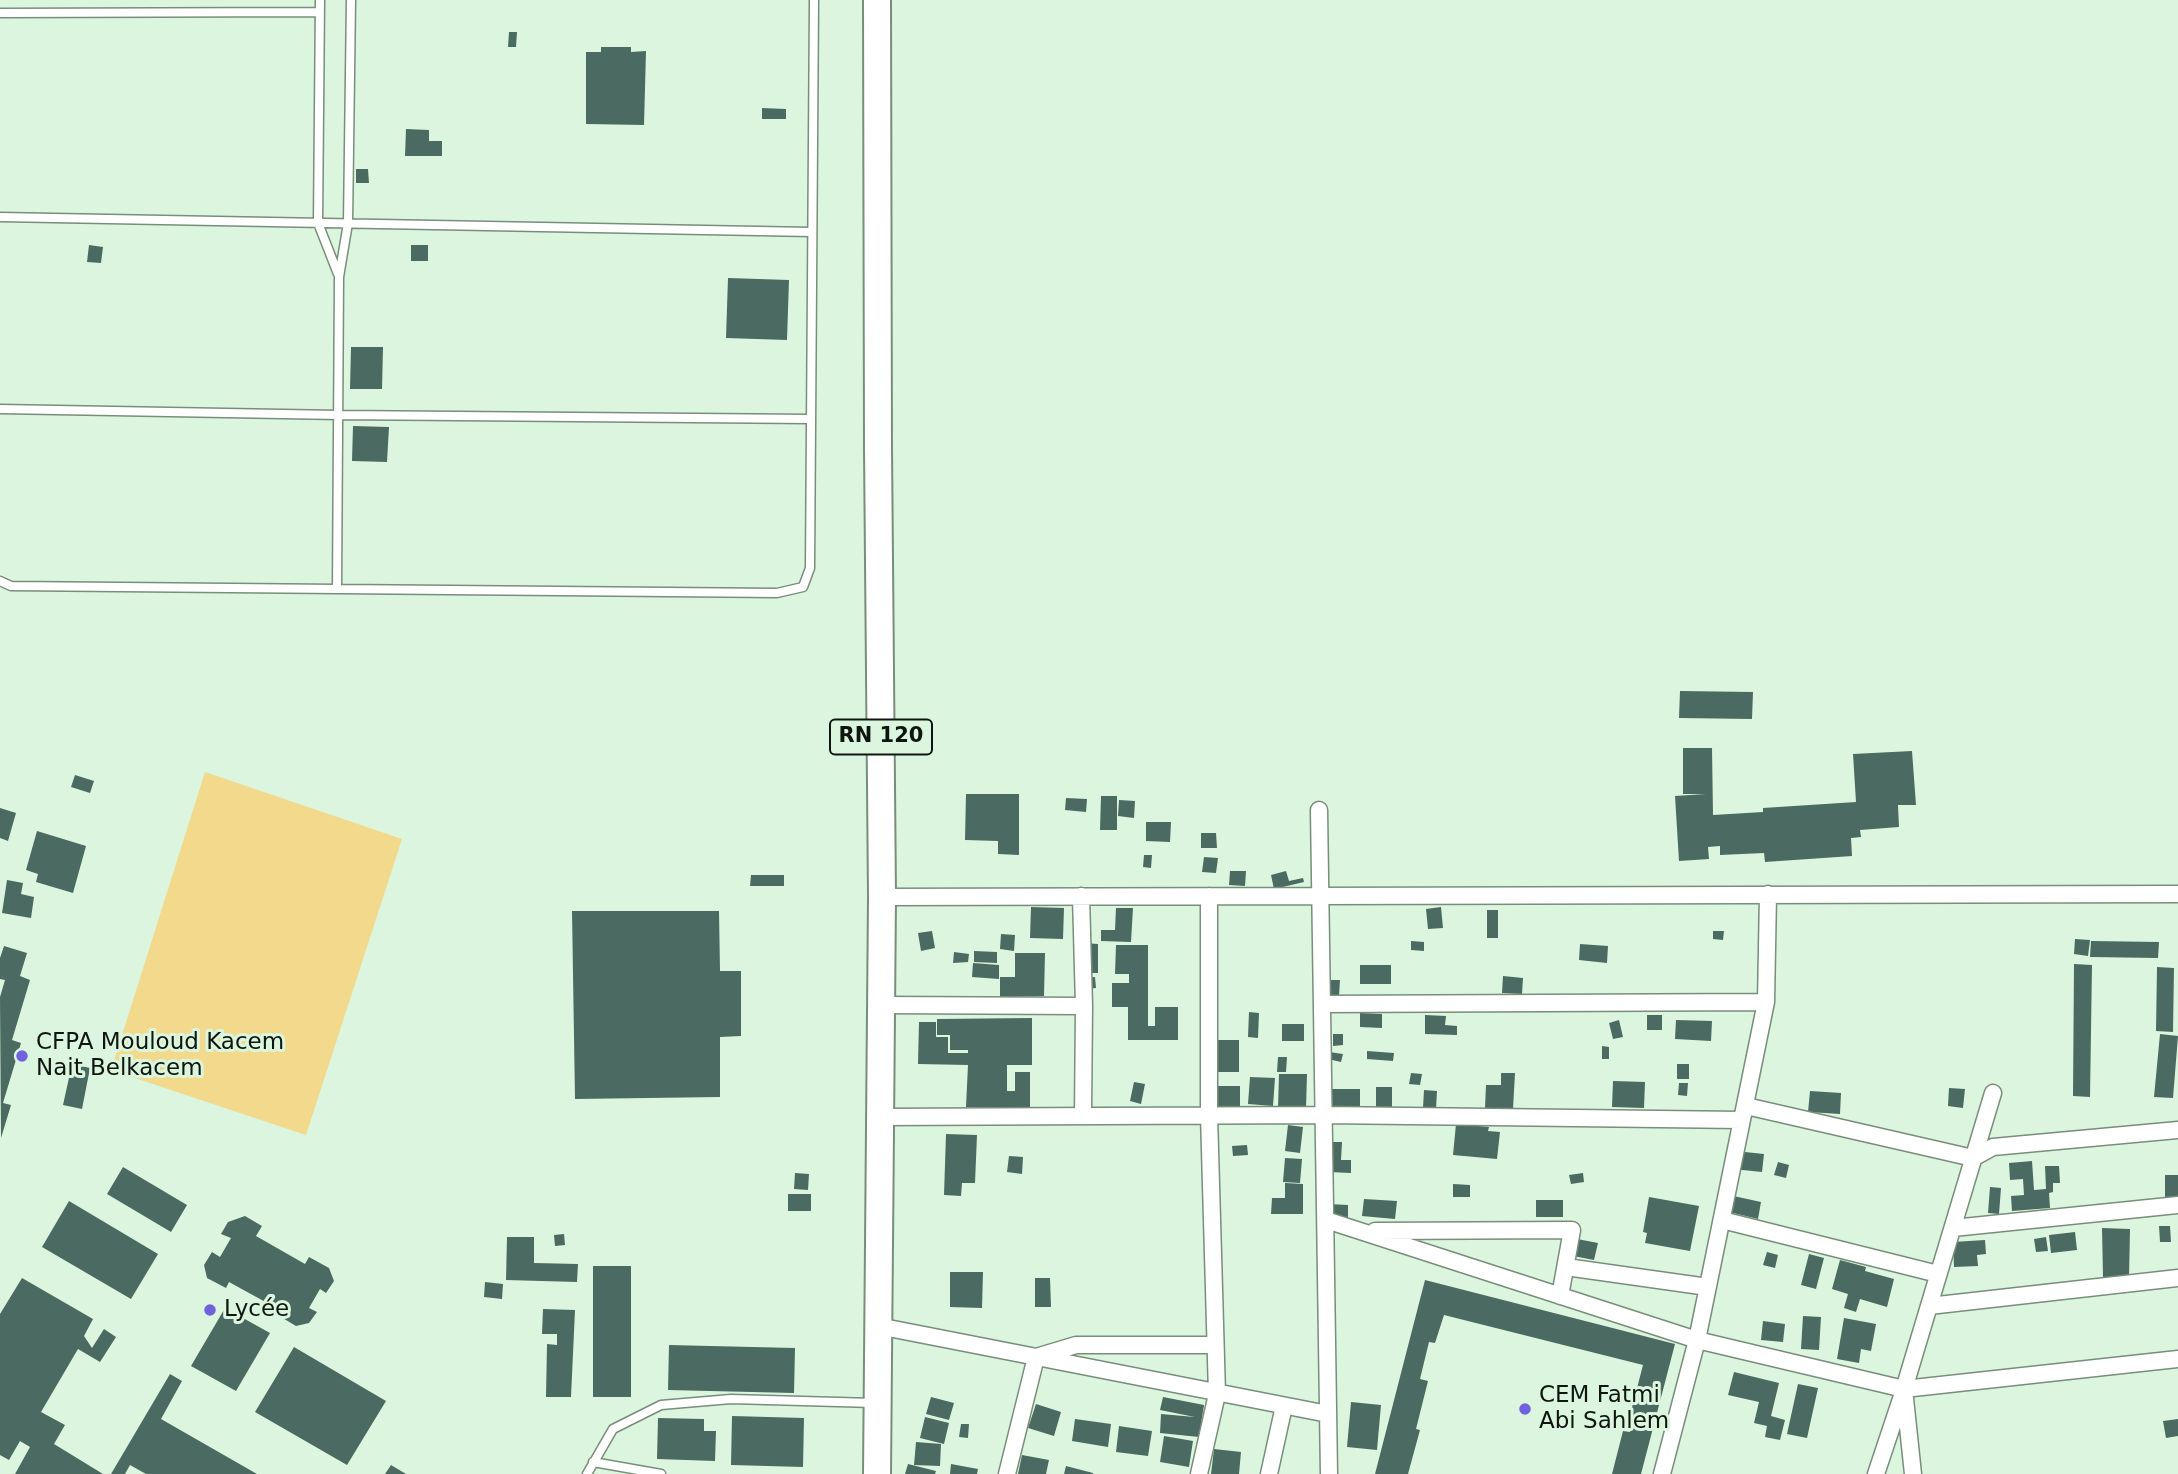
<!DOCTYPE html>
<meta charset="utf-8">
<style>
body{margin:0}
canvas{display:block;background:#dcf5de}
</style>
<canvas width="2178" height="1474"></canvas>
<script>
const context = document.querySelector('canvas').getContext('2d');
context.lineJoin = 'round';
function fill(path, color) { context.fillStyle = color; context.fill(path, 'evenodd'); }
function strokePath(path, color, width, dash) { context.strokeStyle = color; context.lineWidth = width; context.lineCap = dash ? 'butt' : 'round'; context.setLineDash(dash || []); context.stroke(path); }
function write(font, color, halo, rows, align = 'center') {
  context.font = font + ' "DejaVu Sans",sans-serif'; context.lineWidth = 6; context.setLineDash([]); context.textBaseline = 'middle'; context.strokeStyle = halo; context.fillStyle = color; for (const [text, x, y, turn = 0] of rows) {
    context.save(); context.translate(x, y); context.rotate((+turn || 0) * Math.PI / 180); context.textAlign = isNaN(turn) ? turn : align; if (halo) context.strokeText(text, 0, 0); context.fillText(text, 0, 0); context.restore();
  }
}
fill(new Path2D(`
 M 205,772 L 402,839 L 306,1135 L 111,1070 Z`), '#f2d98c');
fill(new Path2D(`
 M 509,32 L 517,32 L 516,47 L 508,47 Z
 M 601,47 L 631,47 L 631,52 L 646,51 L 644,125 L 586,124 L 586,52 L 601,52 Z
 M 762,108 L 786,109 L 786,119 L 762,119 Z
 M 406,129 L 429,130 L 429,141 L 442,141 L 442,156 L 405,156 Z
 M 356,169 L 368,169 L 369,183 L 356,183 Z
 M 89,245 L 103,247 L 101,263 L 87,262 Z
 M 411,245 L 428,245 L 428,261 L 411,261 Z
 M 728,278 L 789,280 L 787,340 L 726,338 Z
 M 351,347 L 383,347 L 382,389 L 350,389 Z
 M 353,426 L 389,427 L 387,462 L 352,461 Z
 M 1680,691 L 1753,692 L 1752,719 L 1679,718 Z
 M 1683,748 L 1712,748 L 1713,815 L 1763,812 L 1763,808 L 1856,802 L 1853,754 L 1912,751 L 1916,805 L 1898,805 L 1899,827 L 1860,830 L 1861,837 L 1851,838 L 1852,856 L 1765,862 L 1764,853 L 1720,855 L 1720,846 L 1708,847 L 1709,859 L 1679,861 L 1675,796 L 1706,794 L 1683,794 Z
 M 75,775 L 94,781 L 90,793 L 71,787 Z
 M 966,794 L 1019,794 L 1019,855 L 998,854 L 998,841 L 965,840 Z
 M 1101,796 L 1117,796 L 1117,830 L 1100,830 Z
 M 1066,798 L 1087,799 L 1086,812 L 1065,810 Z
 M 1119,800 L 1135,801 L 1134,818 L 1118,816 Z
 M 0,808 L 16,813 L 8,841 L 0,838 Z
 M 1146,822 L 1171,822 L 1170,842 L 1146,841 Z
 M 37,831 L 86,846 L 73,893 L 36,882 L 38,874 L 26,870 Z
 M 1201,833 L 1216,833 L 1217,848 L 1201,848 Z
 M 1144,855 L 1152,855 L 1151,868 L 1143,867 Z
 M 1204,857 L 1218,858 L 1216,873 L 1202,872 Z
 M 1230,871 L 1246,871 L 1245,886 L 1229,885 Z
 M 1286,871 L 1289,881 L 1303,878 L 1304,882 L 1274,889 L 1271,875 Z
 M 751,875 L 784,875 L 784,886 L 750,886 Z
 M 7,880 L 23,883 L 21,894 L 34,897 L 31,918 L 2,913 Z
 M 1031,907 L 1064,908 L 1063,939 L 1030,938 Z
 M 1441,907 L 1443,928 L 1428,929 L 1426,909 Z
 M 1116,908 L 1133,908 L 1131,942 L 1101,941 L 1101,930 L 1115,930 Z
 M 1487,910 L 1498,910 L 1498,938 L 1487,938 Z
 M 572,911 L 719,911 L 720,971 L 741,971 L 741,1036 L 720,1037 L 720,1097 L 575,1099 Z
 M 932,931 L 935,948 L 921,951 L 918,933 Z
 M 1713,931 L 1724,931 L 1723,940 L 1713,939 Z
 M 1001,934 L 1015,935 L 1014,951 L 1000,949 Z
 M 2075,939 L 2090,940 L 2088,956 L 2074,954 Z
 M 1411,941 L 1424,942 L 1424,951 L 1411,950 Z
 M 2091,941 L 2159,942 L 2158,958 L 2090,957 Z
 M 1084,943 L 1098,944 L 1098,973 L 1083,973 Z
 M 1580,944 L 1608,946 L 1607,963 L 1579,960 Z
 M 1116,945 L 1148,945 L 1148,1026 L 1155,1026 L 1155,1007 L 1178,1007 L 1178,1040 L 1128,1040 L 1128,1007 L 1112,1007 L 1112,983 L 1129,983 L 1129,974 L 1115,974 Z
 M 4,946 L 27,953 L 20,976 L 30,980 L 12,1040 L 21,1043 L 3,1103 L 11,1105 L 1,1138 L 0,997 L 5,980 L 0,979 L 0,958 Z
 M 974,951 L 997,952 L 997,963 L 974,962 Z
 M 954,952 L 969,954 L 968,962 L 953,963 Z
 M 1015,953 L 1045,953 L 1044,996 L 1000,997 L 1000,977 L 1015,977 Z
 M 973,963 L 999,965 L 999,979 L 972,977 Z
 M 2074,964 L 2092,965 L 2090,1097 L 2073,1096 Z
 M 1360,965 L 1391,965 L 1391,984 L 1360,984 Z
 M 2157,967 L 2174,968 L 2173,1032 L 2156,1031 Z
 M 1503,976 L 1523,978 L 1522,994 L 1502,993 Z
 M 1095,977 L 1096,988 L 1085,989 L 1084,978 Z
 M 1329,980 L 1340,980 L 1339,996 L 1329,996 Z
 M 1249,1012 L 1259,1013 L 1258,1038 L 1248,1037 Z
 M 1360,1013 L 1382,1014 L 1382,1028 L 1360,1027 Z
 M 1425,1015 L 1446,1016 L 1445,1025 L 1457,1026 L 1457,1035 L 1425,1034 Z
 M 1647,1015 L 1662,1015 L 1662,1030 L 1647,1030 Z
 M 1032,1018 L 1032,1065 L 1007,1065 L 1007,1091 L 1015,1091 L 1015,1072 L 1030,1072 L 1030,1107 L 966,1107 L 968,1065 L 918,1064 L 919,1022 L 936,1022 L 936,1037 L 948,1037 L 948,1053 L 968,1053 L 968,1050 L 950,1050 L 950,1035 L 937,1035 L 937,1019 Z
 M 1619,1020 L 1623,1037 L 1613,1039 L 1609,1023 Z
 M 1676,1020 L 1712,1021 L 1711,1041 L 1675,1039 Z
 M 1282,1024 L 1304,1024 L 1304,1041 L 1282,1041 Z
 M 1333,1034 L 1343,1034 L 1343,1045 L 1333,1046 Z
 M 2160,1034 L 2178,1036 L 2173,1098 L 2154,1097 Z
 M 1206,1040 L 1239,1040 L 1239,1072 L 1206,1072 Z
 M 1602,1046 L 1609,1047 L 1609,1059 L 1602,1059 Z
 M 1367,1051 L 1394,1053 L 1393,1061 L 1367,1059 Z
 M 1329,1052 L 1343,1054 L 1341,1062 L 1328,1059 Z
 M 1278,1057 L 1287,1057 L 1286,1072 L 1277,1072 Z
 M 72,1064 L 90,1068 L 82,1109 L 63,1105 Z
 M 1677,1064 L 1689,1064 L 1689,1079 L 1677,1079 Z
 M 1411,1073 L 1422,1074 L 1420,1085 L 1409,1084 Z
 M 1501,1073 L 1515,1073 L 1513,1109 L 1485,1108 L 1486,1085 L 1501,1085 Z
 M 1279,1074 L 1307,1074 L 1306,1109 L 1278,1108 Z
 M 1250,1077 L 1275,1078 L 1273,1106 L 1248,1104 Z
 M 1613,1081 L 1645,1082 L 1644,1108 L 1612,1107 Z
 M 1134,1082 L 1145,1084 L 1141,1104 L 1130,1101 Z
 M 1679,1083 L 1688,1083 L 1687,1096 L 1678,1095 Z
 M 1211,1086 L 1240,1086 L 1240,1110 L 1211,1109 Z
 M 1376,1087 L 1392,1087 L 1392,1108 L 1376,1108 Z
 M 1949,1088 L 1965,1089 L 1963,1108 L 1948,1106 Z
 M 1331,1089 L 1360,1089 L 1360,1106 L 1331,1106 Z
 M 1424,1090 L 1437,1091 L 1436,1109 L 1423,1108 Z
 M 1810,1091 L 1841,1093 L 1840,1114 L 1808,1112 Z
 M 1456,1124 L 1489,1127 L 1488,1131 L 1500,1132 L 1497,1159 L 1453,1155 Z
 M 1288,1125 L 1303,1127 L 1300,1153 L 1285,1151 Z
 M 946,1134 L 977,1135 L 975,1183 L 962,1183 L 961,1196 L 944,1195 Z
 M 1330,1142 L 1342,1142 L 1341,1160 L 1351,1160 L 1351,1173 L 1329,1172 Z
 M 1247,1145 L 1248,1155 L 1233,1156 L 1232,1146 Z
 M 1735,1151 L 1764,1154 L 1762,1172 L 1733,1169 Z
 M 1009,1156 L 1023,1157 L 1022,1174 L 1007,1172 Z
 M 1285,1158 L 1302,1159 L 1300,1183 L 1283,1182 Z
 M 2032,1161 L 2034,1190 L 2046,1189 L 2045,1166 L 2059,1166 L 2060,1183 L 2053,1183 L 2053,1192 L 2049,1193 L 2050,1208 L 2012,1211 L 2011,1196 L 2024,1195 L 2023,1179 L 2010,1180 L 2009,1163 Z
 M 1778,1162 L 1789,1165 L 1786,1178 L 1774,1175 Z
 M 123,1167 L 187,1205 L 171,1232 L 107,1194 Z
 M 795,1173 L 809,1174 L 808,1190 L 794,1189 Z
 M 1583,1173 L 1584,1182 L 1571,1184 L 1569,1175 Z
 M 2165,1175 L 2178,1175 L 2178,1198 L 2165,1198 Z
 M 1285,1183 L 1303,1184 L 1303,1214 L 1271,1214 L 1272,1198 L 1285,1198 Z
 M 1453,1184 L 1470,1185 L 1470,1197 L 1453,1197 Z
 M 1990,1187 L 2001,1188 L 1999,1214 L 1988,1213 Z
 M 788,1194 L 811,1194 L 811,1211 L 788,1211 Z
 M 1729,1195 L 1761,1202 L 1758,1219 L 1725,1211 Z
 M 1649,1197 L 1699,1206 L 1690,1251 L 1645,1243 L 1647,1233 L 1643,1232 Z
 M 1364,1199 L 1397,1201 L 1395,1219 L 1362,1216 Z
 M 1536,1200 L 1563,1200 L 1563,1217 L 1536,1217 Z
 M 69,1201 L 158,1254 L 131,1299 L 42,1247 Z
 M 1328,1204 L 1348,1205 L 1348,1219 L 1328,1218 Z
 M 245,1216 L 262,1226 L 256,1236 L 305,1264 L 309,1257 L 329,1268 L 334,1281 L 326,1293 L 320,1289 L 309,1308 L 317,1312 L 309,1323 L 296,1326 L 276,1314 L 280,1310 L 229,1282 L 226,1288 L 207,1278 L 204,1265 L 212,1252 L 220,1257 L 231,1238 L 221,1234 L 228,1222 Z
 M 2159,1226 L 2170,1226 L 2171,1242 L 2160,1242 Z
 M 2102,1228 L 2130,1229 L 2129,1278 L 2103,1277 Z
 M 2075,1232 L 2077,1250 L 2051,1253 L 2049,1235 Z
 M 564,1234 L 565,1245 L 555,1246 L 554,1235 Z
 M 507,1237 L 534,1237 L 534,1263 L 578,1264 L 577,1282 L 506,1280 Z
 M 2046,1237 L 2048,1251 L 2036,1252 L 2034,1239 Z
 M 1572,1238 L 1598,1243 L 1594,1260 L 1568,1255 Z
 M 1985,1240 L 1986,1254 L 1977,1255 L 1978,1266 L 1954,1267 L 1953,1242 Z
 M 1767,1252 L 1778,1255 L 1775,1268 L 1763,1265 Z
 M 1809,1254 L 1824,1258 L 1816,1289 L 1801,1285 Z
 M 1840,1260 L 1866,1267 L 1865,1271 L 1894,1279 L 1887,1307 L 1860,1299 L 1856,1312 L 1844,1308 L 1848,1294 L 1832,1289 Z
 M 593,1266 L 631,1266 L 631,1397 L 593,1397 Z
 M 950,1272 L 983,1272 L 982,1308 L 950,1307 Z
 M 22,1278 L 93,1319 L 84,1336 L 92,1348 L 104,1329 L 116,1337 L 100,1362 L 78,1349 L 41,1412 L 65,1425 L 54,1444 L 103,1474 L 15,1474 L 30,1447 L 20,1441 L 9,1460 L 0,1455 L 0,1314 Z
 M 1035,1278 L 1050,1278 L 1051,1307 L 1035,1307 Z
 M 1425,1280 L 1675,1344 L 1641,1474 L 1612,1474 L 1623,1431 L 1630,1432 L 1632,1421 L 1629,1419 L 1643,1365 L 1444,1315 L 1435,1343 L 1429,1342 L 1420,1379 L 1428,1381 L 1416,1429 L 1420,1430 L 1408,1474 L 1375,1474 Z
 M 485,1282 L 503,1284 L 502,1299 L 484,1297 Z
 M 225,1308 L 270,1333 L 236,1391 L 191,1366 Z
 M 543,1309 L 575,1310 L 571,1397 L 546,1397 L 547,1344 L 557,1345 L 557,1334 L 542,1334 Z
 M 1803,1316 L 1821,1317 L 1819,1350 L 1801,1349 Z
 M 1844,1318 L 1876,1324 L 1871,1351 L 1861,1349 L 1859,1363 L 1837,1359 Z
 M 1763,1321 L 1785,1324 L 1783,1342 L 1761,1340 Z
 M 669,1345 L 795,1348 L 794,1393 L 668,1390 Z
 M 294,1347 L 386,1401 L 347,1465 L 255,1412 Z
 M 1734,1372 L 1779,1383 L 1771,1416 L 1785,1420 L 1780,1440 L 1765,1437 L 1767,1426 L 1754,1423 L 1759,1402 L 1728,1395 Z
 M 170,1374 L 182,1381 L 161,1419 L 257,1474 L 146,1474 L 130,1465 L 125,1474 L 111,1474 Z
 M 1798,1384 L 1818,1388 L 1807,1438 L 1787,1434 Z
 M 931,1397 L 954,1403 L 949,1420 L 926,1414 Z
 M 1163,1397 L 1204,1405 L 1199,1437 L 1160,1433 L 1161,1414 L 1195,1417 L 1160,1410 Z
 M 1351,1402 L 1381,1405 L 1377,1450 L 1347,1447 Z
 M 1036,1404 L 1061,1412 L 1054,1436 L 1028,1428 Z
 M 732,1416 L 804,1418 L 803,1467 L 731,1465 Z
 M 925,1417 L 949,1423 L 944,1444 L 920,1438 Z
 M 658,1418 L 704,1419 L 704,1431 L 716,1431 L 715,1461 L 657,1459 Z
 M 1075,1419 L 1111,1424 L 1108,1447 L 1072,1441 Z
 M 2178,1419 L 2178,1436 L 2166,1438 L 2163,1421 Z
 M 961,1424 L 969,1424 L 968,1438 L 959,1437 Z
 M 1119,1426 L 1152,1431 L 1148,1456 L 1116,1452 Z
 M 1164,1436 L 1193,1441 L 1189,1467 L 1160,1462 Z
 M 916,1442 L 941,1444 L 940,1466 L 914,1465 Z
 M 1214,1449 L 1241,1452 L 1239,1474 L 1211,1474 Z
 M 1022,1455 L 1049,1460 L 1046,1474 L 1018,1474 Z
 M 908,1464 L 936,1471 L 935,1474 L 905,1474 Z
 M 951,1464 L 978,1469 L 977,1474 L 950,1474 Z
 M 391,1465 L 406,1474 L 385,1474 Z
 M 1066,1466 L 1093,1473 L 1093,1474 L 1064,1474 Z`), '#4b6a61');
const lane = new Path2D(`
 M 320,0 L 318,223 L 338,274
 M 0,13 L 319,12
 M 0,217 L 812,232
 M 0,409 L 339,415 L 811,419
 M 0,581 L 11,586 L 777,593 L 803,587 L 810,568 L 814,0
 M 337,589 L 339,277 L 348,223 L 351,0
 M 593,1462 L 661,1474
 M 587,1474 L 613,1429 L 661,1405 L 731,1399 L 874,1403`);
const street = new Path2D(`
 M 1319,810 L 1329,1474
 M 1081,896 L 1084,1006 L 1083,1116
 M 882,897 L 2178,894
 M 1322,1004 L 1766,1002
 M 881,1005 L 1084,1006
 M 1746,1106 L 1973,1158 L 1993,1147 L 2178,1130
 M 880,1117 L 1324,1115 L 1742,1120
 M 1326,1220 L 1697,1340 L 1904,1389 L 2178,1359
 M 1722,1220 L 1938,1274
 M 1953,1228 L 2178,1205
 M 1375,1231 L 1572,1230 L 1560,1296
 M 1566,1267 L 1708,1287
 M 1929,1306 L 2178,1278
 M 878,1326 L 1328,1414
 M 1007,1474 L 1036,1357 L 1076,1345 L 1215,1345
 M 1199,1474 L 1217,1394 L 1209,1115 L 1209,896
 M 1269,1474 L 1284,1406
 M 1662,1474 L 1697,1340 L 1766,1002 L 1768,894
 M 1876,1474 L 1903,1393
 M 1913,1474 L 1904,1389 L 1993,1093`);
const primary = new Path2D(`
 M 877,1474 L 882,897 L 878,448 L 877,0`);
strokePath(lane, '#788e7a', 11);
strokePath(street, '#788e7a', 19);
strokePath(primary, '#788e7a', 30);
strokePath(lane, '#fff', 8);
strokePath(street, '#fff', 16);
strokePath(primary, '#fff', 26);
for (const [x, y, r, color] of [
 [22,1056,7,"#7062dd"],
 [210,1310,7,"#7062dd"],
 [1525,1409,7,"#7062dd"]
]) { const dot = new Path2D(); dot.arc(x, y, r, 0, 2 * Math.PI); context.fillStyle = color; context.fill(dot); strokePath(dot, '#dcf5de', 2.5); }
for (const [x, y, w] of [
 [881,737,102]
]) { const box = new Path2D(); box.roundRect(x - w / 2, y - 17.5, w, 35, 5); context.fillStyle = '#dcf5de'; context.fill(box); strokePath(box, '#0e160e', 2); }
write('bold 21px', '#0e160e', null, [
 ["RN 120",881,737]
]);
write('23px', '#0e160e', '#dcf5de', [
 ["CFPA Mouloud Kacem",36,1043],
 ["Nait Belkacem",36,1069],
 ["Lycée",224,1310],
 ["CEM Fatmi",1539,1396],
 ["Abi Sahlem",1539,1422]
], 'left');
</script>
